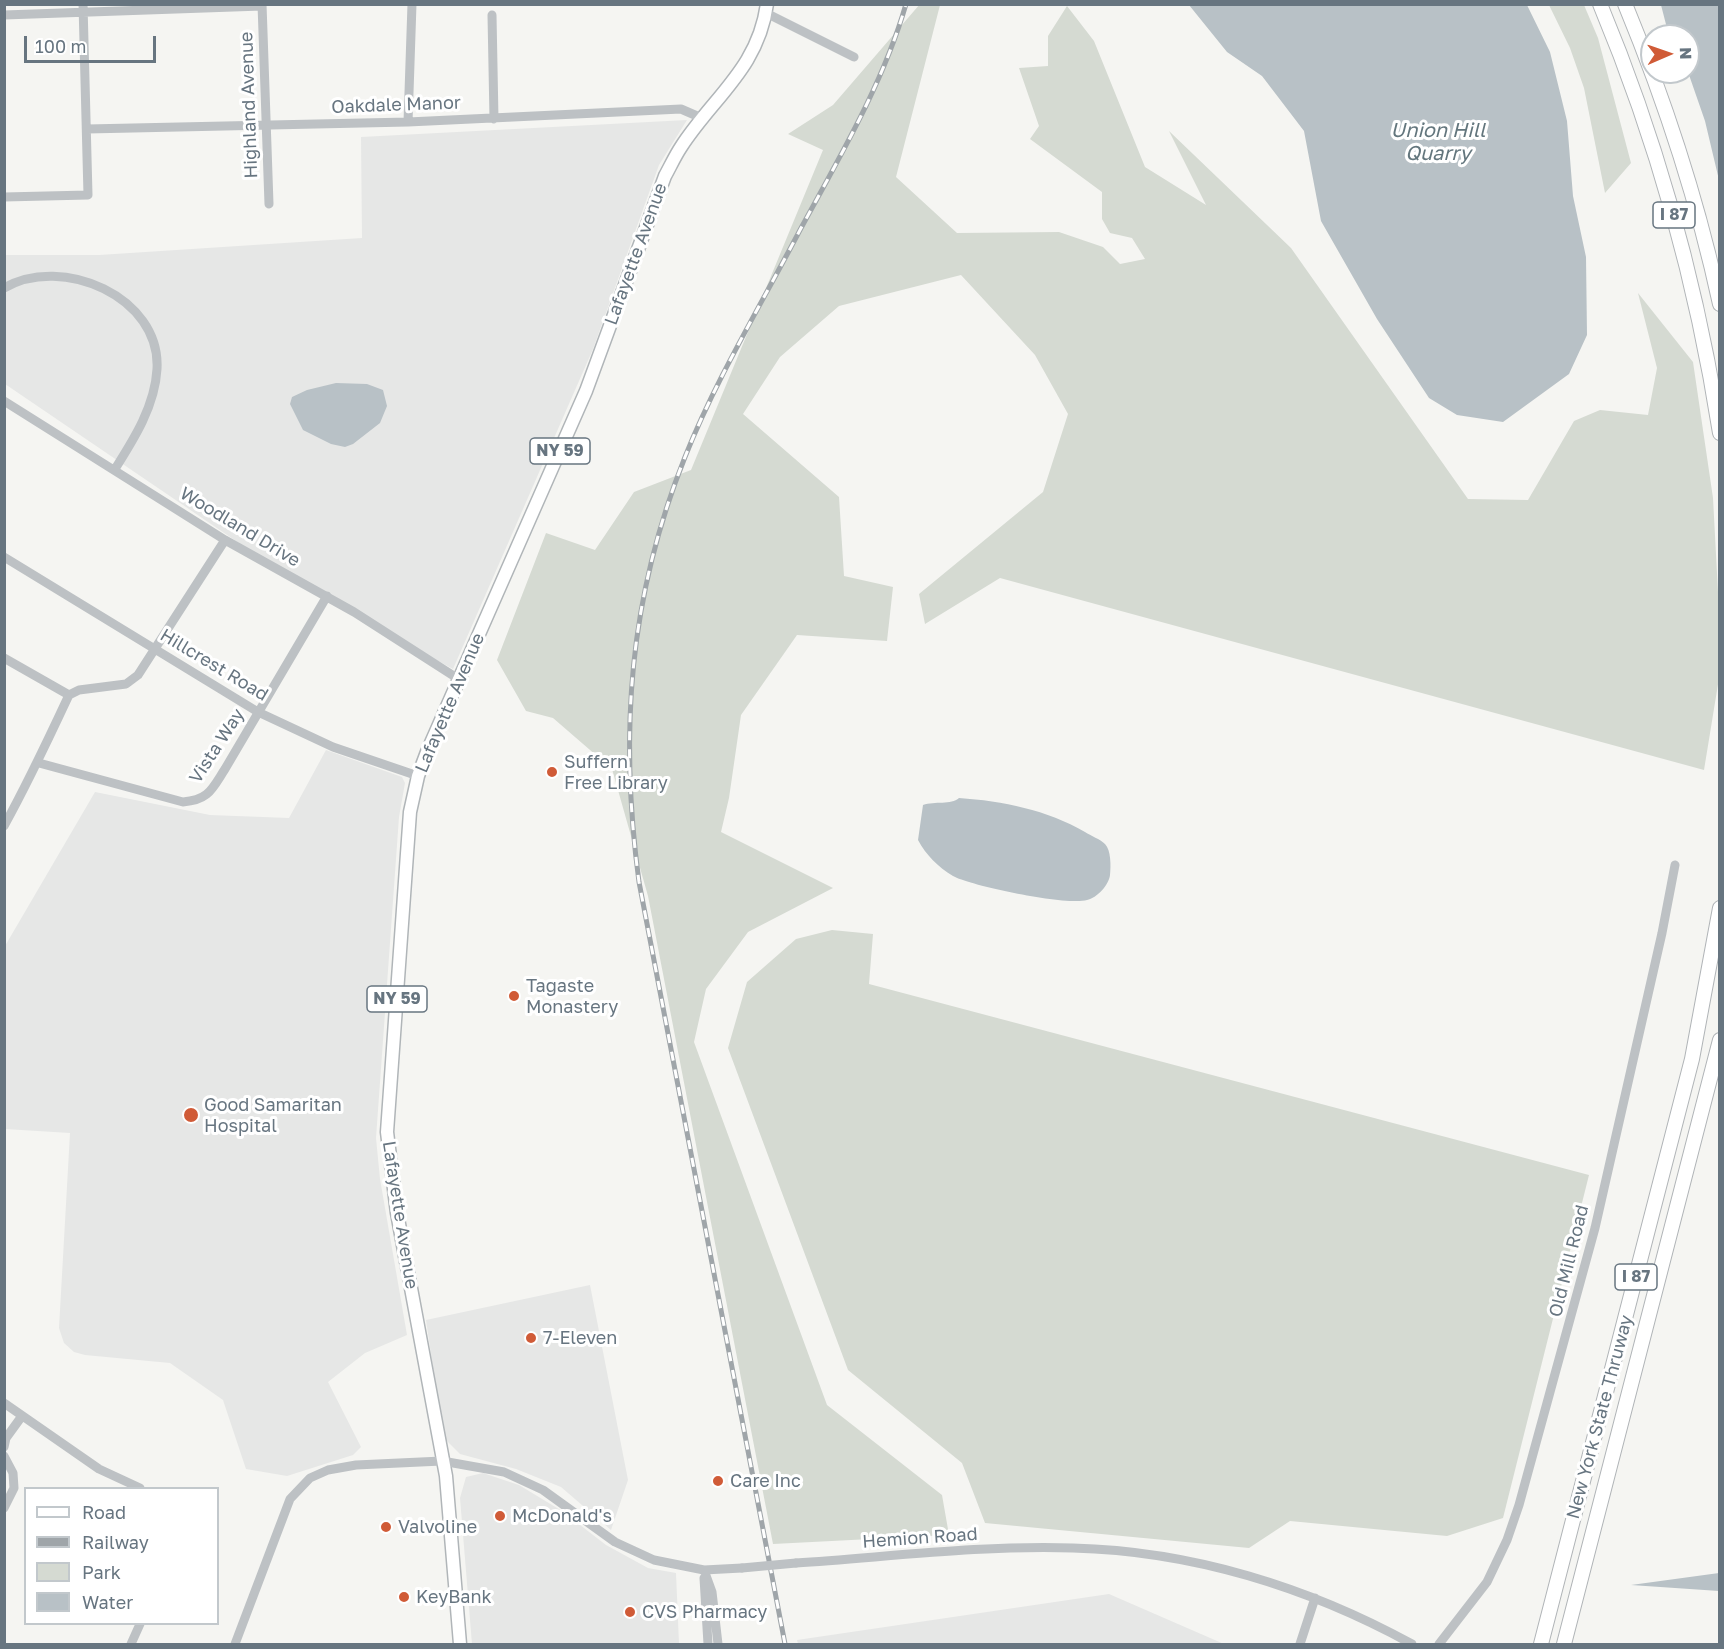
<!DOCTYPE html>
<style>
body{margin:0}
#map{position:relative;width:1724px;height:1649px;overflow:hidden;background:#f5f5f2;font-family:"Golos Text",sans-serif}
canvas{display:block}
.frame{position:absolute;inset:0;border:6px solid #677580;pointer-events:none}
.legend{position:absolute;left:24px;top:1487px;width:195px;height:138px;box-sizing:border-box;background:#fff;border:2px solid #c2c8cc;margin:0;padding:8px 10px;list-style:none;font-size:18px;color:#677580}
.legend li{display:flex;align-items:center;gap:12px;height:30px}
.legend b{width:30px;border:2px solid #c2c8cc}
.north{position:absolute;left:1640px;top:24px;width:60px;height:60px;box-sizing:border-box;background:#fff;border:2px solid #c2c8cc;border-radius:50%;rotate:88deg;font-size:16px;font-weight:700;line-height:24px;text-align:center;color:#677580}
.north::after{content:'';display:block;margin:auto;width:21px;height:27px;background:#d05b37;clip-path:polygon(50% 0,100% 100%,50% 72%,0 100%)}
.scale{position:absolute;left:24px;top:36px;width:132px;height:27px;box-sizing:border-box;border:3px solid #677580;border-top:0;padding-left:8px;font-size:18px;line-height:21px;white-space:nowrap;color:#677580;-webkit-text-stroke:4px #fff;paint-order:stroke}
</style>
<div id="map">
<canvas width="1724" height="1649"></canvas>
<div class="frame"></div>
<ul class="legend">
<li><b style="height:8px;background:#fff"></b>Road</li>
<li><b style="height:8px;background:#9fa5a9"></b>Railway</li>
<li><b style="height:16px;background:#d5dad2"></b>Park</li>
<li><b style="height:16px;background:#b8c1c6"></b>Water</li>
</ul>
<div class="north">N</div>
<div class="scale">100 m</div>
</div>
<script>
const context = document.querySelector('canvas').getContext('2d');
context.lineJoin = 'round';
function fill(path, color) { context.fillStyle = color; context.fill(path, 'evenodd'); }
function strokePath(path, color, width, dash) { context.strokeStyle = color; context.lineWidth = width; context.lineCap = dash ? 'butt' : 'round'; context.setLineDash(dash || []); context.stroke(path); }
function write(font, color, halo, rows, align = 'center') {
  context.font = font + ' "Golos Text",sans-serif'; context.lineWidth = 6; context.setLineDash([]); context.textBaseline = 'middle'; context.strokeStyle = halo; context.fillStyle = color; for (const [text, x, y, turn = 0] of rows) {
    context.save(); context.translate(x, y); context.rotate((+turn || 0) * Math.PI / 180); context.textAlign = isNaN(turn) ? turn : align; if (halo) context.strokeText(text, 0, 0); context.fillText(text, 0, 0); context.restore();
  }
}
fill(new Path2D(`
 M 687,120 L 659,165 L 593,349 L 453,669 L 311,592 L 5,384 L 4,255 L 99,255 L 362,238 L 361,137 Z
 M 326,750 L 402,777 L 405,783 L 399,817 L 376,1138 L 380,1179 L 407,1335 L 365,1353 L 328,1382 L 361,1447 L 353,1455 L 287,1476 L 246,1469 L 223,1400 L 170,1363 L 85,1355 L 74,1352 L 64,1343 L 59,1328 L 70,1133 L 5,1129 L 5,946 L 95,792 L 210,815 L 289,818 Z
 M 590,1285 L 628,1480 L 611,1530 L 561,1487 L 516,1469 L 460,1454 L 443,1437 L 426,1320 Z
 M 483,1473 L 519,1485 L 562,1511 L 606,1545 L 648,1568 L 676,1573 L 679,1644 L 472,1644 L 460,1498 L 466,1477 Z
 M 1109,1594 L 1224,1644 L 798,1644 L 797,1640 Z`), '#e6e7e6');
fill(new Path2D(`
 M 920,4 L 940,5 L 896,177 L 957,233 L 1059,232 L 1103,247 L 1120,264 L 1145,259 L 1132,238 L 1110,233 L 1102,219 L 1102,192 L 1030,139 L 1039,126 L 1019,68 L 1048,66 L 1048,36 L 1067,6 L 1094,41 L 1145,167 L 1206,205 L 1169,131 L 1291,248 L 1468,499 L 1528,500 L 1574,421 L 1600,410 L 1648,415 L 1657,368 L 1638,293 L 1693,362 L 1713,498 L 1719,611 L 1720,672 L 1704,770 L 1000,578 L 925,624 L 919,594 L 1043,492 L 1068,414 L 1035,355 L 961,275 L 839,306 L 780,357 L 743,414 L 839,497 L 844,576 L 893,587 L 887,641 L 797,635 L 741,715 L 729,798 L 721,832 L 833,888 L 748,932 L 706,989 L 694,1042 L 827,1405 L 942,1495 L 949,1535 L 773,1544 L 648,896 L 612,769 L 553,718 L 526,711 L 497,660 L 546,533 L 595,550 L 634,492 L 691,470 L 823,150 L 788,134 L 833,105 Z
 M 1549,5 L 1584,5 L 1598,38 L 1631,163 L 1605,193 L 1584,88 L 1570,48 Z
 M 832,930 L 873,934 L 869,984 L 1589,1175 L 1503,1518 L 1447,1536 L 1290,1521 L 1249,1548 L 985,1523 L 962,1463 L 848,1370 L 728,1048 L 747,982 L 796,939 Z`), '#d5dad2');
fill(new Path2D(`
 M 1189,5 L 1527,5 L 1550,52 L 1567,121 L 1573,196 L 1586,257 L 1587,335 L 1569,374 L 1503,422 L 1457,415 L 1429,398 L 1377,319 L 1321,221 L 1304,131 L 1262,76 L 1227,52 Z
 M 1661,5 L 1719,5 L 1719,180 L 1705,121 L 1688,72 L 1688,36 L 1669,36 Z
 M 336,383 L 367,384 L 383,390 L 387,406 L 380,423 L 353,444 L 345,447 L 331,444 L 303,430 L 290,404 L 292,397 L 307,390 Z
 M 959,798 C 1003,801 1047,810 1085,832 C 1091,836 1100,839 1105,844 C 1111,850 1111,866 1110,875 C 1109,885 1097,898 1087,900 C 1067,906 971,886 953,876 C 938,867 926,855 918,840 L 923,805 C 935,801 951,805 959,798 Z
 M 1719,1573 L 1719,1591 L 1631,1585 Z`), '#b8c1c6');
const major = new Path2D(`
 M 460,1644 L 446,1476 L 397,1213 L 387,1132 L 410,812 L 418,776 L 427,752 L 586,391 L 665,176 C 670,167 675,156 681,147 C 713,97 758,69 767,4`);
const highway = new Path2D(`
 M 1600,4 C 1658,143 1697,285 1720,433
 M 1625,4 C 1665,101 1698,202 1720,304
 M 1541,1644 L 1692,1059 L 1720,908
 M 1564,1644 L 1720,1040`);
strokePath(major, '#b0b5b8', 15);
strokePath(highway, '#b0b4b7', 16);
strokePath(new Path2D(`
 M 262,4 L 269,204
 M 766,13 L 854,57
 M 4,15 L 262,6
 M 492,15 L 494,119
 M 408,122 L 412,4
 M 87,129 L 408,122 L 681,109 L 704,119
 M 4,197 L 88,195 L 83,4
 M 4,288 C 62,254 161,297 157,369 C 155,406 134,439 115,469
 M 4,401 L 225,540 L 354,612 L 460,680
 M 4,557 L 258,712 L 333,747 L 418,776
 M 4,658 L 69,695
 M 69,695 L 79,690 L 126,684 L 138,675 L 225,540
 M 39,763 L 183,802 C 209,800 212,789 225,769 L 327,596
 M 4,826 C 28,783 48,740 69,695
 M 4,1403 L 99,1469 L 140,1488
 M 4,1447 L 6,1438 L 22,1416
 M 4,1456 L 13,1473 L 14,1488 L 4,1508
 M 796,1563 C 888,1557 981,1545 1073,1548 C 1192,1551 1308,1587 1412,1644
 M 704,1570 L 712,1592 L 718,1644
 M 704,1578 L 708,1644
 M 131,1644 L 140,1624
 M 235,1644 L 290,1499 L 310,1478 L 328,1470 L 356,1465 L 442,1461 L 504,1472 L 543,1490 L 615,1542 L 654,1560 L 704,1570 L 742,1568
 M 1300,1644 L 1315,1598
 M 1439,1644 L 1487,1582 L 1507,1540 L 1519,1505 L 1595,1228 L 1662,933 L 1675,865`), '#bdc1c4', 9);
strokePath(major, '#fff', 12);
strokePath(highway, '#fff', 14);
const rail = new Path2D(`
 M 785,1644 L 639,882 C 619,733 629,597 685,457 C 716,379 761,305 800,230 C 839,158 883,84 906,4`);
strokePath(rail, '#9fa5a9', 5);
strokePath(rail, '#fff', 3, [9]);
strokePath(new Path2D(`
 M 742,1568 L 796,1563`), '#bdc1c4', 9);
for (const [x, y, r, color] of [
 [552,772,6,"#d05b37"],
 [514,996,6,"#d05b37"],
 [191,1115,8,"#d05b37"],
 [531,1338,6,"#d05b37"],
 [718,1481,6,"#d05b37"],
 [500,1516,6,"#d05b37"],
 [386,1527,6,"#d05b37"],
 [404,1597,6,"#d05b37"],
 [630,1612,6,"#d05b37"]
]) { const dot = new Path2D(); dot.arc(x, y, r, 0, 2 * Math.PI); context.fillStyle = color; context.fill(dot); strokePath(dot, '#fff', 2); }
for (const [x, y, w] of [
 [1674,215,42],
 [560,451,60],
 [397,999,60],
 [1636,1277,42]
]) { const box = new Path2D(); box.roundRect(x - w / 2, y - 13, w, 26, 4.5); context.fillStyle = '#fff'; context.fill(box); strokePath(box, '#677580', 1.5); }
write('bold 16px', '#677580', null, [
 ["I 87",1674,215],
 ["NY 59",560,451],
 ["NY 59",397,999],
 ["I 87",1636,1277]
]);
write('18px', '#677580', '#fff', [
 ["Highland Avenue",249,105,-92],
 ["Oakdale Manor",396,105,-2],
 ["Lafayette Avenue",636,254,-70],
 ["Woodland Drive",240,527,31],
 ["Hillcrest Road",214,665,31],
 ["Lafayette Avenue",450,703,-67],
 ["Vista Way",217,746,-57],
 ["Lafayette Avenue",400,1215,81],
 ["Old Mill Road",1569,1261,-76],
 ["New York State Thruway",1600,1417,-75],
 ["Hemion Road",920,1538,-4]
]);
write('18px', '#677580', '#fff', [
 ["Suffern",564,762],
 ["Free Library",564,783],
 ["Tagaste",526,986],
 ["Monastery",526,1007],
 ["Good Samaritan",204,1105],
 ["Hospital",204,1126],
 ["7-Eleven",543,1338],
 ["Care Inc",730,1481],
 ["McDonald's",512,1516],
 ["Valvoline",398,1527],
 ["KeyBank",416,1597],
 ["CVS Pharmacy",642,1612]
], 'left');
write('italic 20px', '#63767d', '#fff', [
 ["Union Hill",1438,131],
 ["Quarry",1438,154]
]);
</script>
